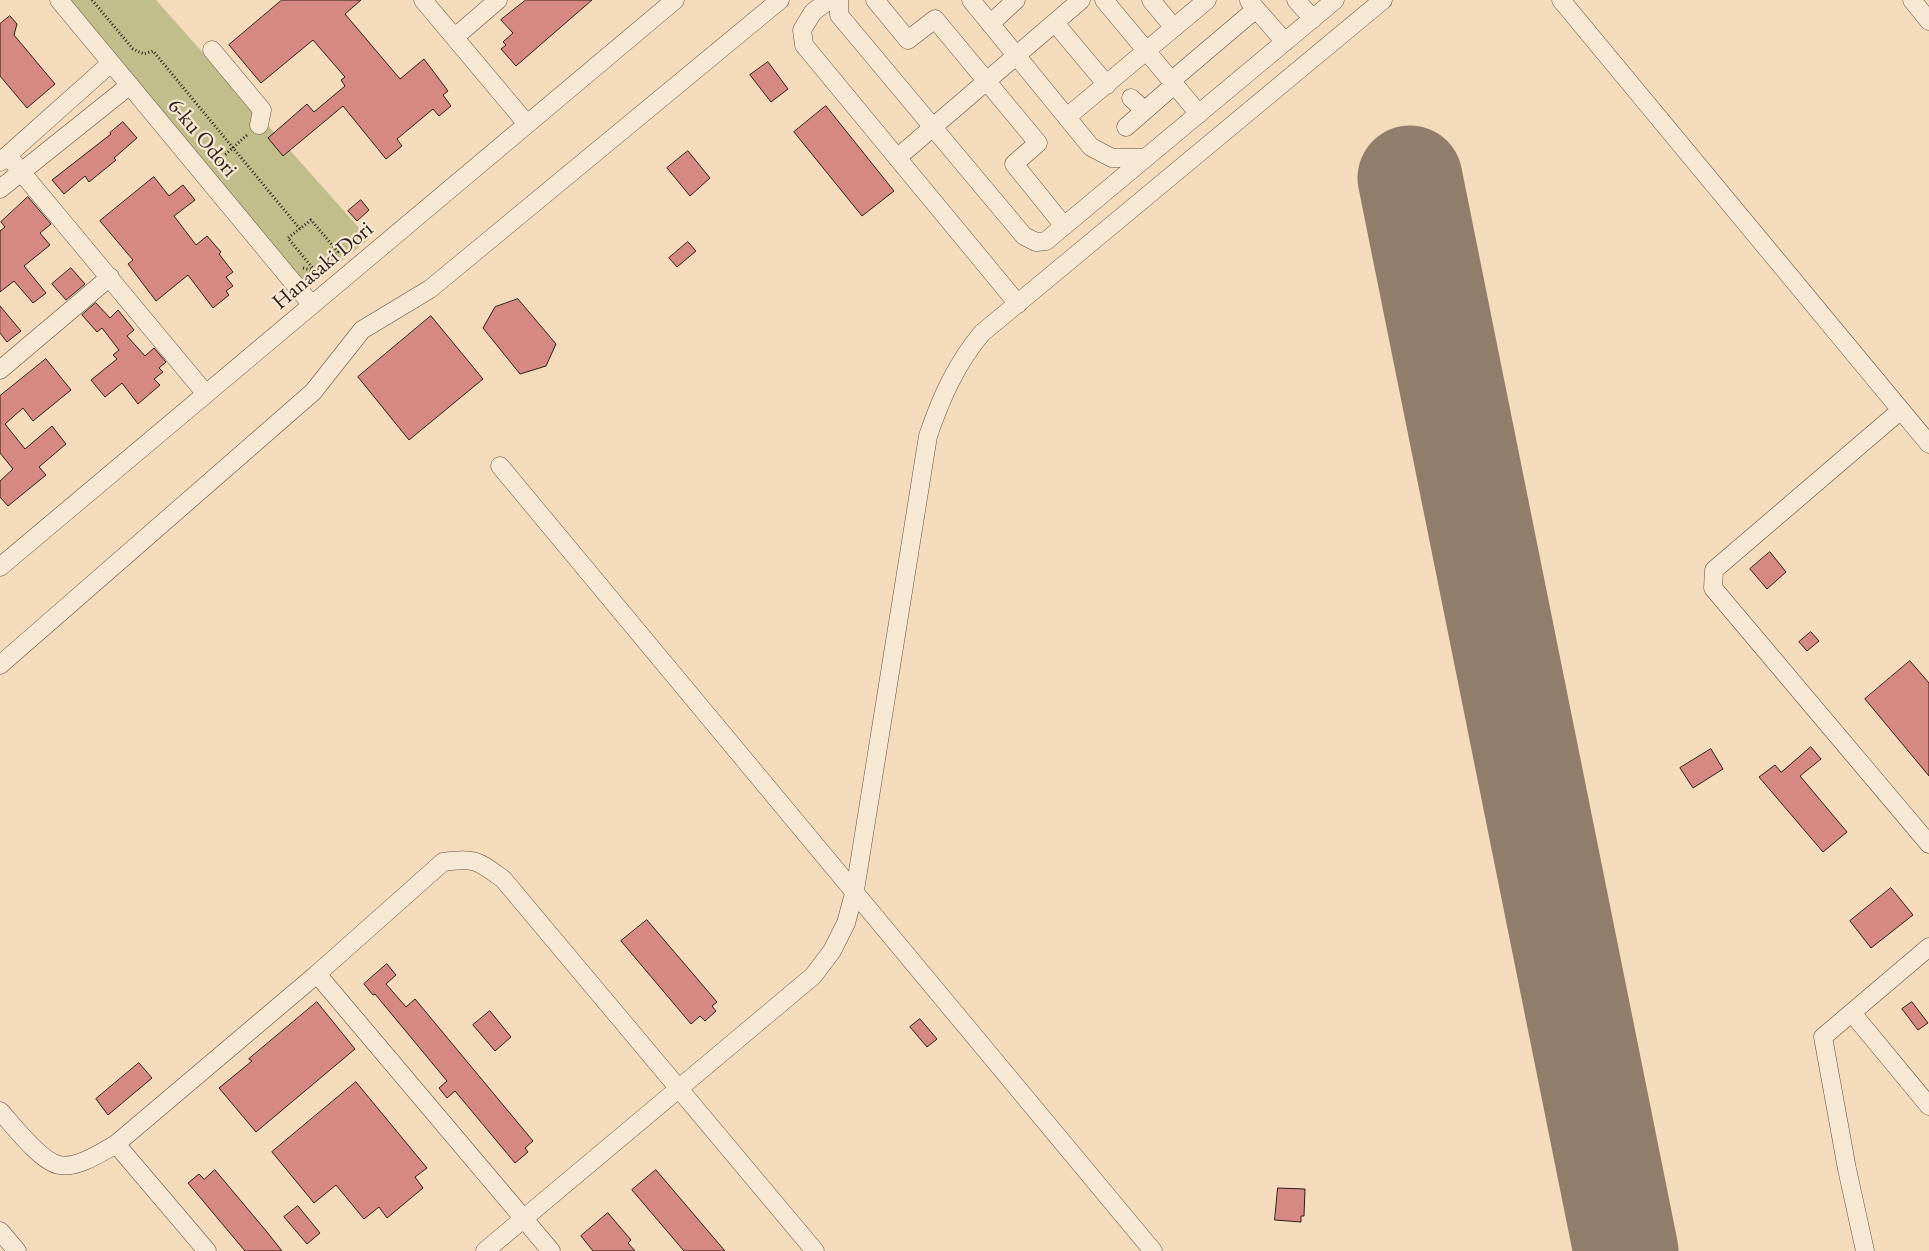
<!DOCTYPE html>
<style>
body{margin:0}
canvas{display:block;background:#f3dbbb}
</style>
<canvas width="1929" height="1251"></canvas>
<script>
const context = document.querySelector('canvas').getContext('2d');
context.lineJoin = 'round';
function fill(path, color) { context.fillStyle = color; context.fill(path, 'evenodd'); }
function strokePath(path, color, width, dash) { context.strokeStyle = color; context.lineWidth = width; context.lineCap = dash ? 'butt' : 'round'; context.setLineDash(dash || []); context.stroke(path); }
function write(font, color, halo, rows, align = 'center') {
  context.font = font + ' "EB Garamond",serif'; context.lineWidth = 4.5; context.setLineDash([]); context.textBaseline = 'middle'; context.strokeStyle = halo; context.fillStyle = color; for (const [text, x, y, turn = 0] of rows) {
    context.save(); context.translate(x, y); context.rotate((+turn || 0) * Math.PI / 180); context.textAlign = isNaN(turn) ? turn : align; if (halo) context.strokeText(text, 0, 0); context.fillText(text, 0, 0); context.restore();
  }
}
fill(new Path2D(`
 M 59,0 L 156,0 L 369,239 L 302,293 Z`), '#c2be8b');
strokePath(new Path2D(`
 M 1410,178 L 1626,1251`), '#907d6a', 105);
const building = new Path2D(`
 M 282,0 L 361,0 L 345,14 L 400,79 L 424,59 L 448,91 L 443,95 L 451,106 L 439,116 L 433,109 L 397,139 L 402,146 L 386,159 L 343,106 L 283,156 L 268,138 L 307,104 L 314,112 L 345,86 L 341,80 L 345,77 L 313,40 L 261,83 L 229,45 Z
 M 526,0 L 592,0 L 516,66 L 501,49 L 506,45 L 503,42 L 513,33 L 501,20 Z
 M 10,16 L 17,24 L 14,35 L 55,84 L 27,108 L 0,76 L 0,24 Z
 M 768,62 L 788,89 L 771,102 L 750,75 Z
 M 826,106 L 894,191 L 862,216 L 794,132 Z
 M 123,122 L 137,138 L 114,158 L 116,160 L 89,182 L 85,176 L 64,194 L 52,180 L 111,134 L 110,133 Z
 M 688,151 L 710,178 L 690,196 L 667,168 Z
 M 154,177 L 169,196 L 183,185 L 195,200 L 174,216 L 196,245 L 207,236 L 221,252 L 219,254 L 233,272 L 226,277 L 233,286 L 226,291 L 229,295 L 213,308 L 188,275 L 156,301 L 128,264 L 133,260 L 100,221 Z
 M 28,197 L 51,224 L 40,233 L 50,245 L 24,266 L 46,293 L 33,303 L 14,281 L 0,292 L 0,231 L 5,227 L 1,222 Z
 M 361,200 L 369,210 L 357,221 L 348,211 Z
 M 688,242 L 696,251 L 677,267 L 669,258 Z
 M 71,268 L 85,284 L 66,300 L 52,284 Z
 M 518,299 L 556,344 L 546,366 L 520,374 L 483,328 L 495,307 Z
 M 96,303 L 110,318 L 118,310 L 134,330 L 127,336 L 145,356 L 154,348 L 166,362 L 159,368 L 163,372 L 154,379 L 160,385 L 138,404 L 122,383 L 105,397 L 91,380 L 117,359 L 113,355 L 119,350 L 102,328 L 97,332 L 82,315 Z
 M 0,306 L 21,331 L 7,342 L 0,333 Z
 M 431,316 L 483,379 L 409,440 L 358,377 Z
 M 46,359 L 71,390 L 33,421 L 23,408 L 5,424 L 25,449 L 52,426 L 66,444 L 39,467 L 46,475 L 8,506 L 0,497 L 0,481 L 13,469 L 0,453 L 0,396 Z
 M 1770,552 L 1786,572 L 1767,589 L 1750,569 Z
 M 1811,632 L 1819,641 L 1807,651 L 1799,642 Z
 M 1910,661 L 1929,683 L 1929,776 L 1865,699 Z
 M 1811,747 L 1821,759 L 1800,776 L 1847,832 L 1823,852 L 1759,777 L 1775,765 L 1781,772 Z
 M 1711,749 L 1723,769 L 1693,788 L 1680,768 Z
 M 1891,888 L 1913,915 L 1871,948 L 1850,921 Z
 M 647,920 L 717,1002 L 712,1006 L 716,1011 L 705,1021 L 700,1016 L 691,1024 L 621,941 Z
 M 387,964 L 396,975 L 386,984 L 406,1007 L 415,999 L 533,1141 L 525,1148 L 528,1152 L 515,1163 L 455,1091 L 447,1098 L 439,1088 L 447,1081 L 375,994 L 373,995 L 364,984 Z
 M 317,1002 L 355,1049 L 256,1132 L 219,1088 L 252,1061 L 249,1059 Z
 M 1912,1002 L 1928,1023 L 1918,1030 L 1902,1009 Z
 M 490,1011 L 511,1037 L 495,1051 L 473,1025 Z
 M 920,1019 L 937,1039 L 927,1047 L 910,1027 Z
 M 139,1063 L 152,1078 L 108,1115 L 96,1099 Z
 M 356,1082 L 427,1168 L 415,1177 L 423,1188 L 387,1218 L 379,1207 L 364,1219 L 336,1185 L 314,1203 L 272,1152 Z
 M 215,1170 L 267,1232 L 282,1251 L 245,1251 L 188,1183 L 199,1174 L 204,1179 Z
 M 656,1170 L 725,1251 L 684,1251 L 632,1190 Z
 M 1278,1188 L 1305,1189 L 1304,1216 L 1301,1216 L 1301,1222 L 1275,1220 Z
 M 298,1206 L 320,1233 L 307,1244 L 284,1217 Z
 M 608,1213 L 631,1240 L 628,1243 L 635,1251 L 593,1251 L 581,1236 Z`);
fill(building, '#d68882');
strokePath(building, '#2d1f19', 1);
const minor = new Path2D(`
 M 59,0 L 311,304
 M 423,0 L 527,124
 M 829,0 L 813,12 L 802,30 L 804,45 L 1018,304
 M 839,0 L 839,15 L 1024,236 L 1036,242 L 1046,241 L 1335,0
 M 875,0 L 908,40 L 935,19 L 1038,143 L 1014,164 L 1064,226
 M 971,0 L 1091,147 L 1112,158 L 1145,158
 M 1104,0 L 1199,114
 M 1151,0 L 1174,28
 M 1296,0 L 1313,19
 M 1561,0 L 1929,444
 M 1912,0 L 1929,21
 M 1249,1 L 1285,42
 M 1055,23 L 1107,85
 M 990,24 L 1016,0
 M 455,37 L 498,0
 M 212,50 L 262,110 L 259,125
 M 1171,81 L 1256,9
 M 1131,98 L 1144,110
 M 1067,117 L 1207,0
 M 1126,127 L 1174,85
 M 8,156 L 206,394
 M 897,158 L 1081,0
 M 0,162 L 111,63
 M 0,189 L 130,85
 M 0,370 L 110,277
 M 1901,410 L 1714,570 L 1713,588 L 1929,844
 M 500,466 L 1153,1251
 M 0,567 L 675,0
 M 0,665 L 313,392 L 362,330 L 430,289 L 780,0
 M 317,974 L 551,1251
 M 1852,1013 L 1929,1106
 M 0,1111 C 13,1125 40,1161 59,1165 C 77,1169 102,1152 116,1144 L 317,974 L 443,862 C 475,857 478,861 503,879 L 815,1251
 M 116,1144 L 207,1251
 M 0,1231 L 17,1251
 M 485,1251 L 813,976 L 832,951 L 846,923 L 855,890 L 928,436 C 941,398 956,364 982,333 L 1383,0
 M 1865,1251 L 1847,1169 L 1823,1037 L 1929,947`);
strokePath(minor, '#5e4e42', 19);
strokePath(new Path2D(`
 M 92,0 L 133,49 L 144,54 L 153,51 L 300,229
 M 215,164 L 247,135
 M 303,268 L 315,271 L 338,252 L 311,220 L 288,238 L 315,271`), '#2d1f19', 3, [1, 2.5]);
strokePath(minor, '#f7e8d3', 18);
write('22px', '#2d1f19', '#f7e8d3', [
 ["6-ku Odori",202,138,50],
 ["Hanasaki Dori",323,266,-40]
]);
</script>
